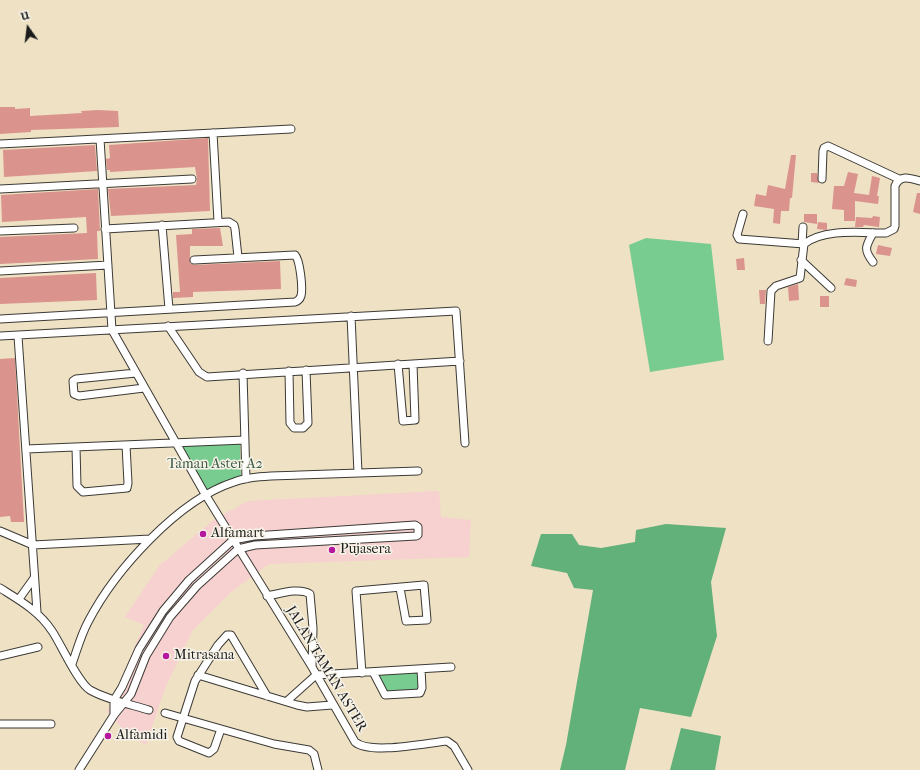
<!DOCTYPE html>
<style>
body{margin:0}
#map{position:relative;width:920px;height:770px;overflow:hidden;background:#efe1c4;font-family:"IM FELL French Canon",serif}
canvas{display:block}
.north{position:absolute;left:8px;top:8px;width:40px;height:40px;-webkit-text-stroke:3px #f7f3e8;paint-order:stroke;rotate:346deg;font-size:11px;font-weight:700;line-height:16px;text-align:center;color:#1c1c1c}
.north::after{content:'';display:block;margin:auto;width:14px;height:18px;background:#1c1c1c;clip-path:polygon(50% 0,100% 100%,50% 72%,0 100%)}
</style>
<div id="map">
<canvas width="920" height="770"></canvas>
<div class="north">U</div>
</div>
<script>
const context = document.querySelector('canvas').getContext('2d');
context.lineJoin = 'round';
function fill(path, color) { context.fillStyle = color; context.fill(path, 'evenodd'); }
function strokePath(path, color, width, dash) { context.strokeStyle = color; context.lineWidth = width; context.lineCap = dash ? 'butt' : 'round'; context.setLineDash(dash || []); context.stroke(path); }
function write(font, color, halo, rows, align = 'center') {
  context.font = font + ' "IM FELL French Canon",serif'; context.lineWidth = 3; context.setLineDash([]); context.textBaseline = 'middle'; context.strokeStyle = halo; context.fillStyle = color; for (const [text, x, y, turn = 0] of rows) {
    context.save(); context.translate(x, y); context.rotate((+turn || 0) * Math.PI / 180); context.textAlign = isNaN(turn) ? turn : align; if (halo) context.strokeText(text, 0, 0); context.fillText(text, 0, 0); context.restore();
  }
}
fill(new Path2D(`
 M 439,491 L 441,517 L 471,520 L 469,557 L 269,564 L 230,593 L 193,630 L 165,688 L 146,745 L 129,735 L 107,712 L 144,625 L 125,617 L 160,565 L 212,521 L 248,501 Z`), '#f7d0d0');
fill(new Path2D(`
 M 646,238 L 711,244 L 724,360 L 650,372 L 629,245 Z
 M 240,442 L 241,479 L 206,492 L 176,444 Z
 M 419,671 L 420,691 L 386,694 L 375,673 Z`), '#78cc8f');
fill(new Path2D(`
 M 666,524 L 726,528 L 711,582 L 717,636 L 691,717 L 640,708 L 625,770 L 560,770 L 566,745 L 593,590 L 574,588 L 567,573 L 531,566 L 541,534 L 572,534 L 579,545 L 601,548 L 635,542 L 636,530 Z
 M 681,728 L 721,736 L 715,770 L 670,770 Z`), '#62b07a');
fill(new Path2D(`
 M 0,107 L 15,107 L 15,109 L 30,108 L 30,116 L 82,113 L 81,111 L 98,110 L 118,111 L 119,127 L 31,130 L 31,132 L 0,134 Z
 M 208,138 L 210,211 L 111,216 L 108,189 L 196,185 L 197,179 L 195,167 L 110,172 L 110,170 L 107,170 L 106,159 L 110,158 L 109,145 Z
 M 95,145 L 97,171 L 4,177 L 3,150 Z
 M 791,155 L 796,155 L 792,198 L 790,198 L 789,211 L 781,211 L 780,224 L 773,223 L 774,209 L 754,206 L 756,194 L 766,196 L 768,185 L 785,189 Z
 M 848,172 L 858,174 L 854,193 L 869,195 L 872,176 L 880,178 L 877,196 L 879,196 L 878,204 L 855,201 L 855,221 L 844,221 L 844,210 L 832,209 L 834,186 L 844,186 Z
 M 811,173 L 817,173 L 819,183 L 811,182 Z
 M 98,189 L 100,231 L 97,231 L 98,259 L 0,264 L 0,237 L 87,233 L 86,217 L 2,222 L 1,195 Z
 M 917,193 L 920,193 L 920,214 L 913,212 Z
 M 804,214 L 817,214 L 817,224 L 804,222 Z
 M 873,216 L 880,217 L 879,227 L 864,225 L 863,227 L 855,227 L 856,217 L 872,218 Z
 M 818,222 L 827,223 L 827,230 L 817,229 Z
 M 220,228 L 223,246 L 190,246 L 190,263 L 194,265 L 280,261 L 281,289 L 193,292 L 193,297 L 173,298 L 173,292 L 180,292 L 176,235 L 192,234 L 192,229 Z
 M 878,245 L 892,248 L 890,256 L 876,254 Z
 M 744,258 L 745,270 L 737,270 L 736,259 Z
 M 96,273 L 97,300 L 0,304 L 0,278 Z
 M 846,278 L 857,280 L 856,287 L 844,285 Z
 M 798,284 L 799,300 L 789,301 L 788,287 Z
 M 759,290 L 766,290 L 765,304 L 760,304 Z
 M 820,296 L 829,296 L 829,307 L 820,307 Z
 M 15,358 L 24,522 L 11,522 L 10,516 L 0,517 L 0,359 Z`), '#db938e');
const street = new Path2D(`
 M 213,133 L 218,221
 M 100,139 L 112,330 L 205,494 L 312,667 L 355,742 C 370,755 426,743 447,741 L 454,746 L 468,770
 M 0,144 L 291,129
 M 822,179 L 823,151 L 824,148 L 828,146 L 899,179
 M 0,189 L 192,179
 M 743,214 L 737,235 L 739,239 L 804,244
 M 162,225 L 169,309
 M 105,229 L 229,222 L 234,225 L 235,229 L 238,257
 M 0,231 L 74,228
 M 802,244 L 803,227
 M 801,260 L 831,288
 M 873,262 C 863,249 866,246 873,233
 M 0,271 L 108,265
 M 351,316 L 358,473
 M 0,319 L 295,302 C 298,301 300,299 301,296 C 303,288 300,260 295,255 L 194,260
 M 168,326 L 199,372 L 207,377 L 460,361
 M 0,336 L 456,311 L 465,443
 M 18,336 L 37,612
 M 768,341 L 771,291 L 776,286 L 800,278 L 804,244 C 825,228 861,233 886,233 L 894,229 L 895,226 L 895,186 C 900,174 910,178 920,181
 M 398,364 L 403,421 L 415,420 L 413,364
 M 289,371 L 290,423 L 294,428 L 303,428 L 308,423 L 306,370
 M 136,373 L 76,379 L 73,381 L 74,394 L 79,396 L 144,388
 M 243,373 L 246,479
 M 76,447 L 77,486 L 83,492 L 127,488 L 128,483 L 126,445
 M 26,449 L 245,440
 M 0,531 L 33,545 L 150,539
 M 0,588 C 19,600 39,611 52,631 C 61,644 78,683 90,690 C 108,700 129,704 149,710
 M 267,596 C 279,594 299,587 310,594 L 313,628 L 312,667
 M 19,599 L 34,578
 M 0,656 L 38,647
 M 72,664 C 77,650 81,635 88,622 C 115,570 178,500 234,482 C 254,475 279,476 300,475 C 339,474 379,472 418,471
 M 373,672 L 385,695 L 420,693 L 422,688 L 421,669
 M 362,673 L 356,591 L 424,585 L 427,620 L 406,621 L 400,588
 M 198,675 L 297,705 L 307,707 L 332,705
 M 287,701 L 316,675 L 451,667
 M 165,713 L 274,744 L 309,750 L 314,754 L 318,770
 M 0,724 L 51,724
 M 221,729 L 214,749 L 209,753 L 179,741 L 177,737 L 195,681 L 218,645 L 227,635 L 231,635 L 267,696
 M 79,770 L 114,715 L 131,694 L 146,656 L 170,617 L 197,586 L 238,549 L 255,545 L 416,536 L 418,535 L 418,527 L 415,525 L 254,536 L 233,540 L 189,580 L 163,611 L 139,649 L 122,687 L 114,700 L 114,715`);
strokePath(street, '#3c3a35', 9);
strokePath(street, '#fff', 7);
for (const [x, y, r, color] of [
 [203,534,4,"#b5179e"],
 [332,550,4,"#b5179e"],
 [166,656,4,"#b5179e"],
 [108,736,4,"#b5179e"]
]) { const dot = new Path2D(); dot.arc(x, y, r, 0, 2 * Math.PI); context.fillStyle = color; context.fill(dot); strokePath(dot, '#f7f3e8', 1.5); }
write('14px', '#3c5a44', '#f7f3e8', [
 ["Taman Aster A2",215,465]
]);
write('14px', '#1c1c1c', '#f7f3e8', [
 ["Alfamart",211,534],
 ["Pujasera",340,550],
 ["Mitrasana",174,656],
 ["Alfamidi",116,736]
], 'left');
write('14px', '#1c1c1c', '#f7f3e8', [
 ["JALAN TAMAN ASTER",326,669,59]
]);
</script>
